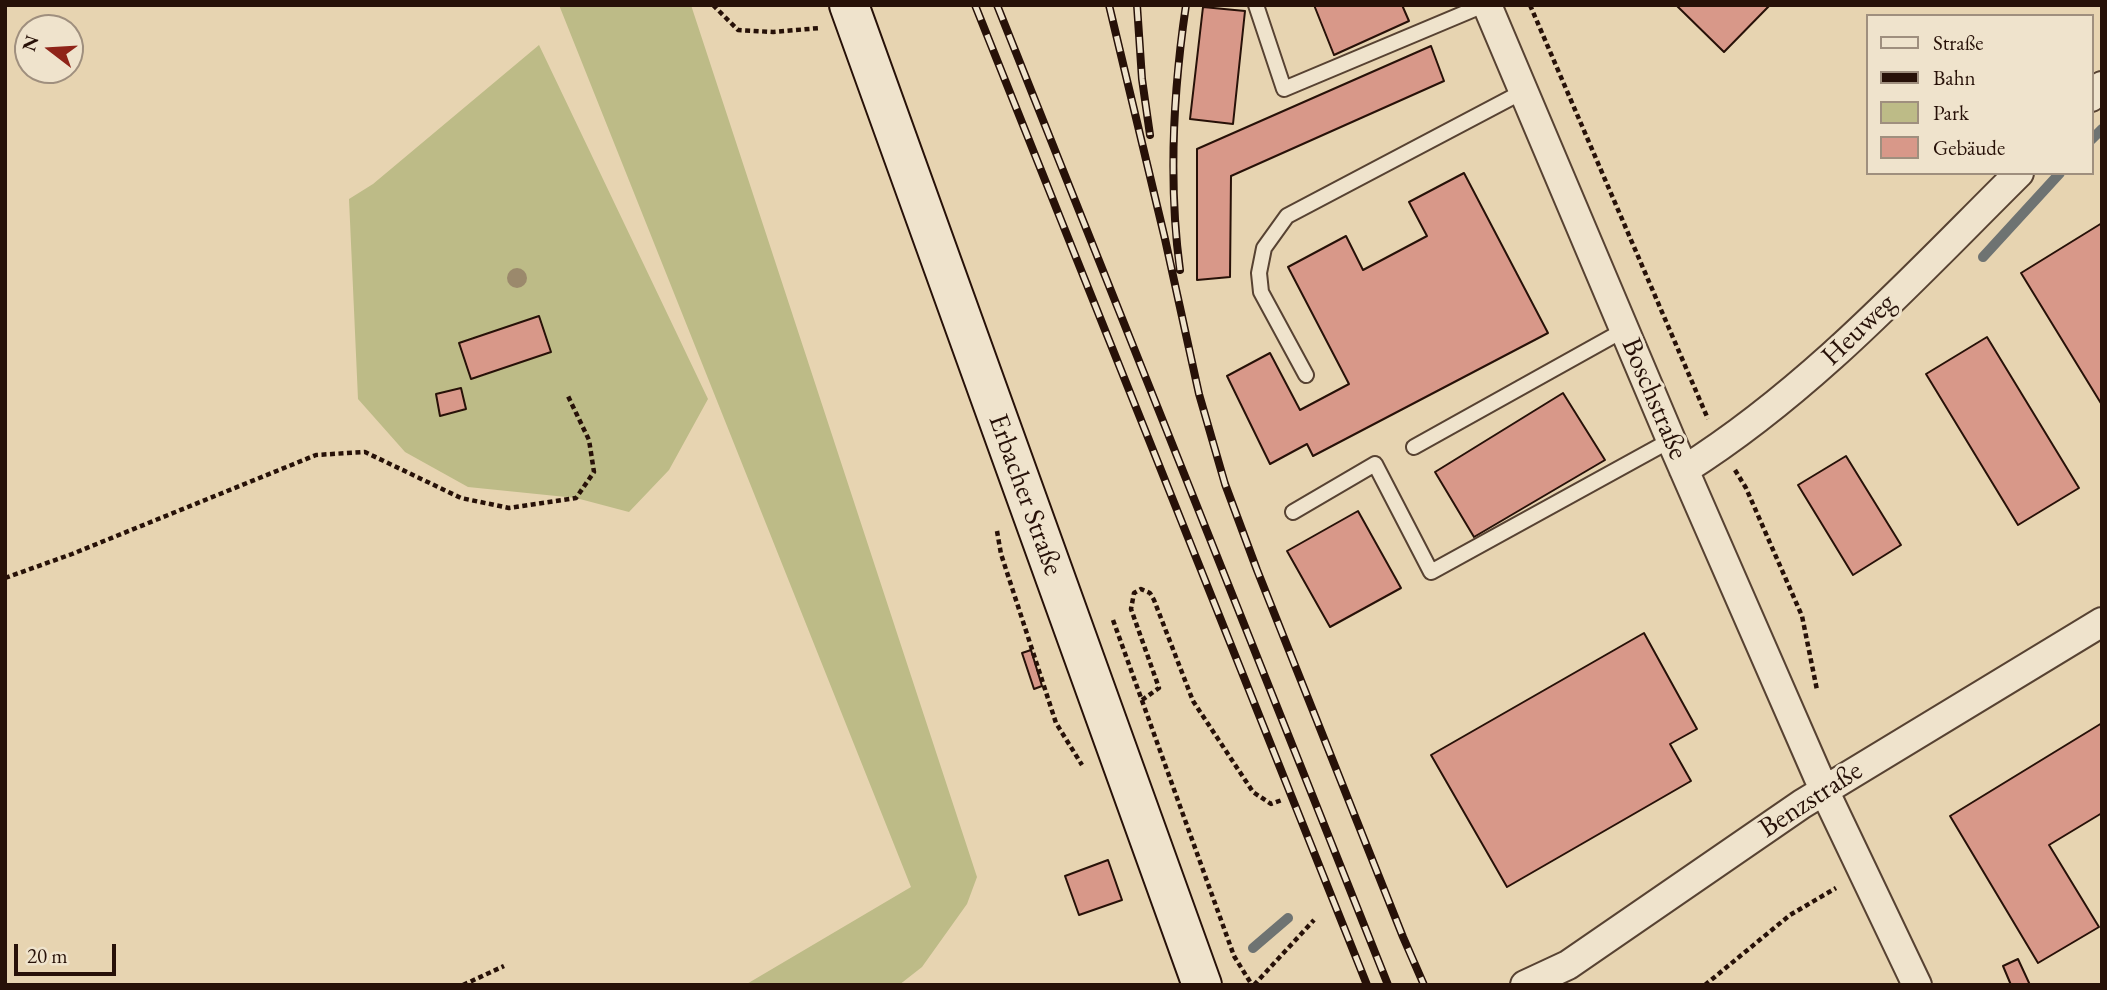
<!DOCTYPE html>
<meta charset="utf-8">
<style>
body{margin:0}
#map{position:relative;width:2107px;height:990px;overflow:hidden;background:#e7d4b1;font-family:"EB Garamond",serif}
canvas{display:block}
.frame{position:absolute;inset:0;border:7px solid #271108;pointer-events:none}
.legend{position:absolute;left:1866px;top:14px;width:228px;height:161px;box-sizing:border-box;background:#efe3cc;border:2px solid #9f8f7e;margin:0;padding:9px 12px;list-style:none;font-size:21px;color:#271108}
.legend li{display:flex;align-items:center;gap:14px;height:35px}
.legend b{width:35px;border:2px solid #9f8f7e}
.north{position:absolute;left:14px;top:14px;width:70px;height:70px;box-sizing:border-box;background:#efe3cc;border:2px solid #9f8f7e;border-radius:50%;rotate:287deg;font-size:19px;font-weight:700;line-height:28px;text-align:center;color:#271108}
.north::after{content:'';display:block;margin:auto;width:24px;height:32px;background:#8f2418;clip-path:polygon(50% 0,100% 100%,50% 72%,0 100%)}
.scale{position:absolute;left:14px;top:944px;width:102px;height:32px;box-sizing:border-box;border:4px solid #271108;border-top:0;padding-left:9px;font-size:21px;line-height:24px;white-space:nowrap;color:#271108;-webkit-text-stroke:5px #efe3cc;paint-order:stroke}
</style>
<div id="map">
<canvas width="2107" height="990"></canvas>
<div class="frame"></div>
<ul class="legend">
<li><b style="height:9px;background:#efe3cc"></b>Straße</li>
<li><b style="height:9px;background:#271108"></b>Bahn</li>
<li><b style="height:19px;background:#bdbb87"></b>Park</li>
<li><b style="height:19px;background:#d89889"></b>Gebäude</li>
</ul>
<div class="north">N</div>
<div class="scale">20 m</div>
</div>
<script>
const context = document.querySelector('canvas').getContext('2d');
context.lineJoin = 'round';
function fill(path, color) { context.fillStyle = color; context.fill(path, 'evenodd'); }
function strokePath(path, color, width, dash) { context.strokeStyle = color; context.lineWidth = width; context.lineCap = dash ? 'butt' : 'round'; context.setLineDash(dash || []); context.stroke(path); }
function write(font, color, halo, rows, align = 'center') {
  context.font = font + ' "EB Garamond",serif'; context.lineWidth = 6; context.setLineDash([]); context.textBaseline = 'middle'; context.strokeStyle = halo; context.fillStyle = color; for (const [text, x, y, turn = 0] of rows) {
    context.save(); context.translate(x, y); context.rotate((+turn || 0) * Math.PI / 180); context.textAlign = isNaN(turn) ? turn : align; if (halo) context.strokeText(text, 0, 0); context.fillText(text, 0, 0); context.restore();
  }
}
fill(new Path2D(`
 M 559,5 L 691,5 L 977,877 L 967,904 L 922,967 L 899,985 L 745,985 L 911,887 Z
 M 539,45 L 708,399 L 669,470 L 629,512 L 576,498 L 468,487 L 405,452 L 358,399 L 349,199 L 373,184 Z`), '#bdbb87');
strokePath(new Path2D(`
 M 2091,140 L 2102,129
 M 1983,257 L 2060,173
 M 1253,948 L 1288,918`), '#6e7372', 10);
const building = new Path2D(`
 M 1314,5 L 1402,5 L 1409,21 L 1334,55 Z
 M 1676,5 L 1770,5 L 1724,52 Z
 M 1203,7 L 1245,11 L 1233,124 L 1190,119 Z
 M 1431,46 L 1444,81 L 1231,176 L 1230,277 L 1197,280 L 1197,149 Z
 M 1464,173 L 1548,333 L 1313,456 L 1307,444 L 1270,464 L 1227,376 L 1270,353 L 1300,410 L 1349,384 L 1288,267 L 1346,236 L 1363,270 L 1427,236 L 1409,202 Z
 M 2102,223 L 2102,405 L 2021,273 Z
 M 539,316 L 551,352 L 471,379 L 459,343 Z
 M 1987,337 L 2079,488 L 2018,525 L 1926,374 Z
 M 461,388 L 466,409 L 440,416 L 436,394 Z
 M 1563,393 L 1605,460 L 1474,537 L 1435,472 Z
 M 1846,456 L 1901,545 L 1853,575 L 1798,485 Z
 M 1358,511 L 1401,588 L 1330,627 L 1287,551 Z
 M 1644,633 L 1697,729 L 1670,744 L 1691,781 L 1507,887 L 1431,755 Z
 M 1031,650 L 1042,686 L 1034,689 L 1022,653 Z
 M 2102,723 L 2102,813 L 2049,845 L 2099,927 L 2038,963 L 1950,816 Z
 M 1108,860 L 1122,900 L 1079,915 L 1065,876 Z
 M 2018,959 L 2030,985 L 2011,985 L 2003,966 Z`);
fill(building, '#d89889');
strokePath(building, '#271108', 2);
const lane = new Path2D(`
 M 1256,5 L 1284,89 L 1484,5
 M 1306,375 L 1261,292 L 1259,273 L 1264,248 L 1287,216 L 1524,91
 M 1414,447 L 1624,330
 M 1293,512 L 1375,464 L 1431,572 L 1671,440`);
const street = new Path2D(`
 M 1487,5 L 1671,440 L 1824,790 L 1917,985
 M 2091,97 L 2102,86
 M 1684,470 C 1811,390 1913,278 2019,173
 M 1525,985 L 1568,965 L 1802,804 L 2102,622`);
const secondary = new Path2D(`
 M 849,5 L 1202,985`);
strokePath(lane, '#574232', 18);
strokePath(street, '#574232', 32);
strokePath(secondary, '#271108', 42);
strokePath(new Path2D(`
 M 713,5 L 738,30 L 773,32 L 820,28
 M 1530,5 L 1708,419
 M 1735,470 L 1746,488 L 1802,616 L 1817,690
 M 997,531 L 1001,554 L 1056,723 L 1082,765
 M 5,578 L 72,554 L 316,455 L 365,452 L 461,498 L 509,508 L 576,498 L 594,472 L 589,440 L 567,394
 M 1113,620 L 1234,956 L 1252,985
 M 1142,700 L 1159,688 L 1131,609 L 1134,593 L 1141,589 L 1150,593 L 1154,600 L 1193,701 L 1253,792 L 1271,804 L 1282,800
 M 463,985 L 504,966
 M 1254,985 L 1314,920
 M 1705,985 L 1790,915 L 1836,888`), '#271108', 4.5, [5, 3.5]);
strokePath(lane, '#efe3cc', 14);
strokePath(street, '#efe3cc', 28);
strokePath(secondary, '#efe3cc', 38);
const rail = new Path2D(`
 M 975,5 L 1367,985
 M 997,5 L 1388,985
 M 1109,5 L 1165,239 L 1199,394 L 1225,484 L 1257,570 L 1403,937 L 1424,985
 M 1137,5 L 1142,79 L 1150,135
 M 1180,270 C 1168,181 1173,93 1186,5`);
strokePath(rail, '#271108', 8);
strokePath(rail, '#efe3cc', 5, [16]);
context.fillStyle = '#9b896c';
for (const [x, y] of [
 [517,278]
]) { context.beginPath(); context.arc(x, y, 10, 0, 2 * Math.PI); context.fill(); }
write('28px', '#271108', '#efe3cc', [
 ["Heuweg",1859,330,-44],
 ["Boschstraße",1654,399,67],
 ["Erbacher Straße",1025,495,70],
 ["Benzstraße",1811,800,-33]
]);
</script>
